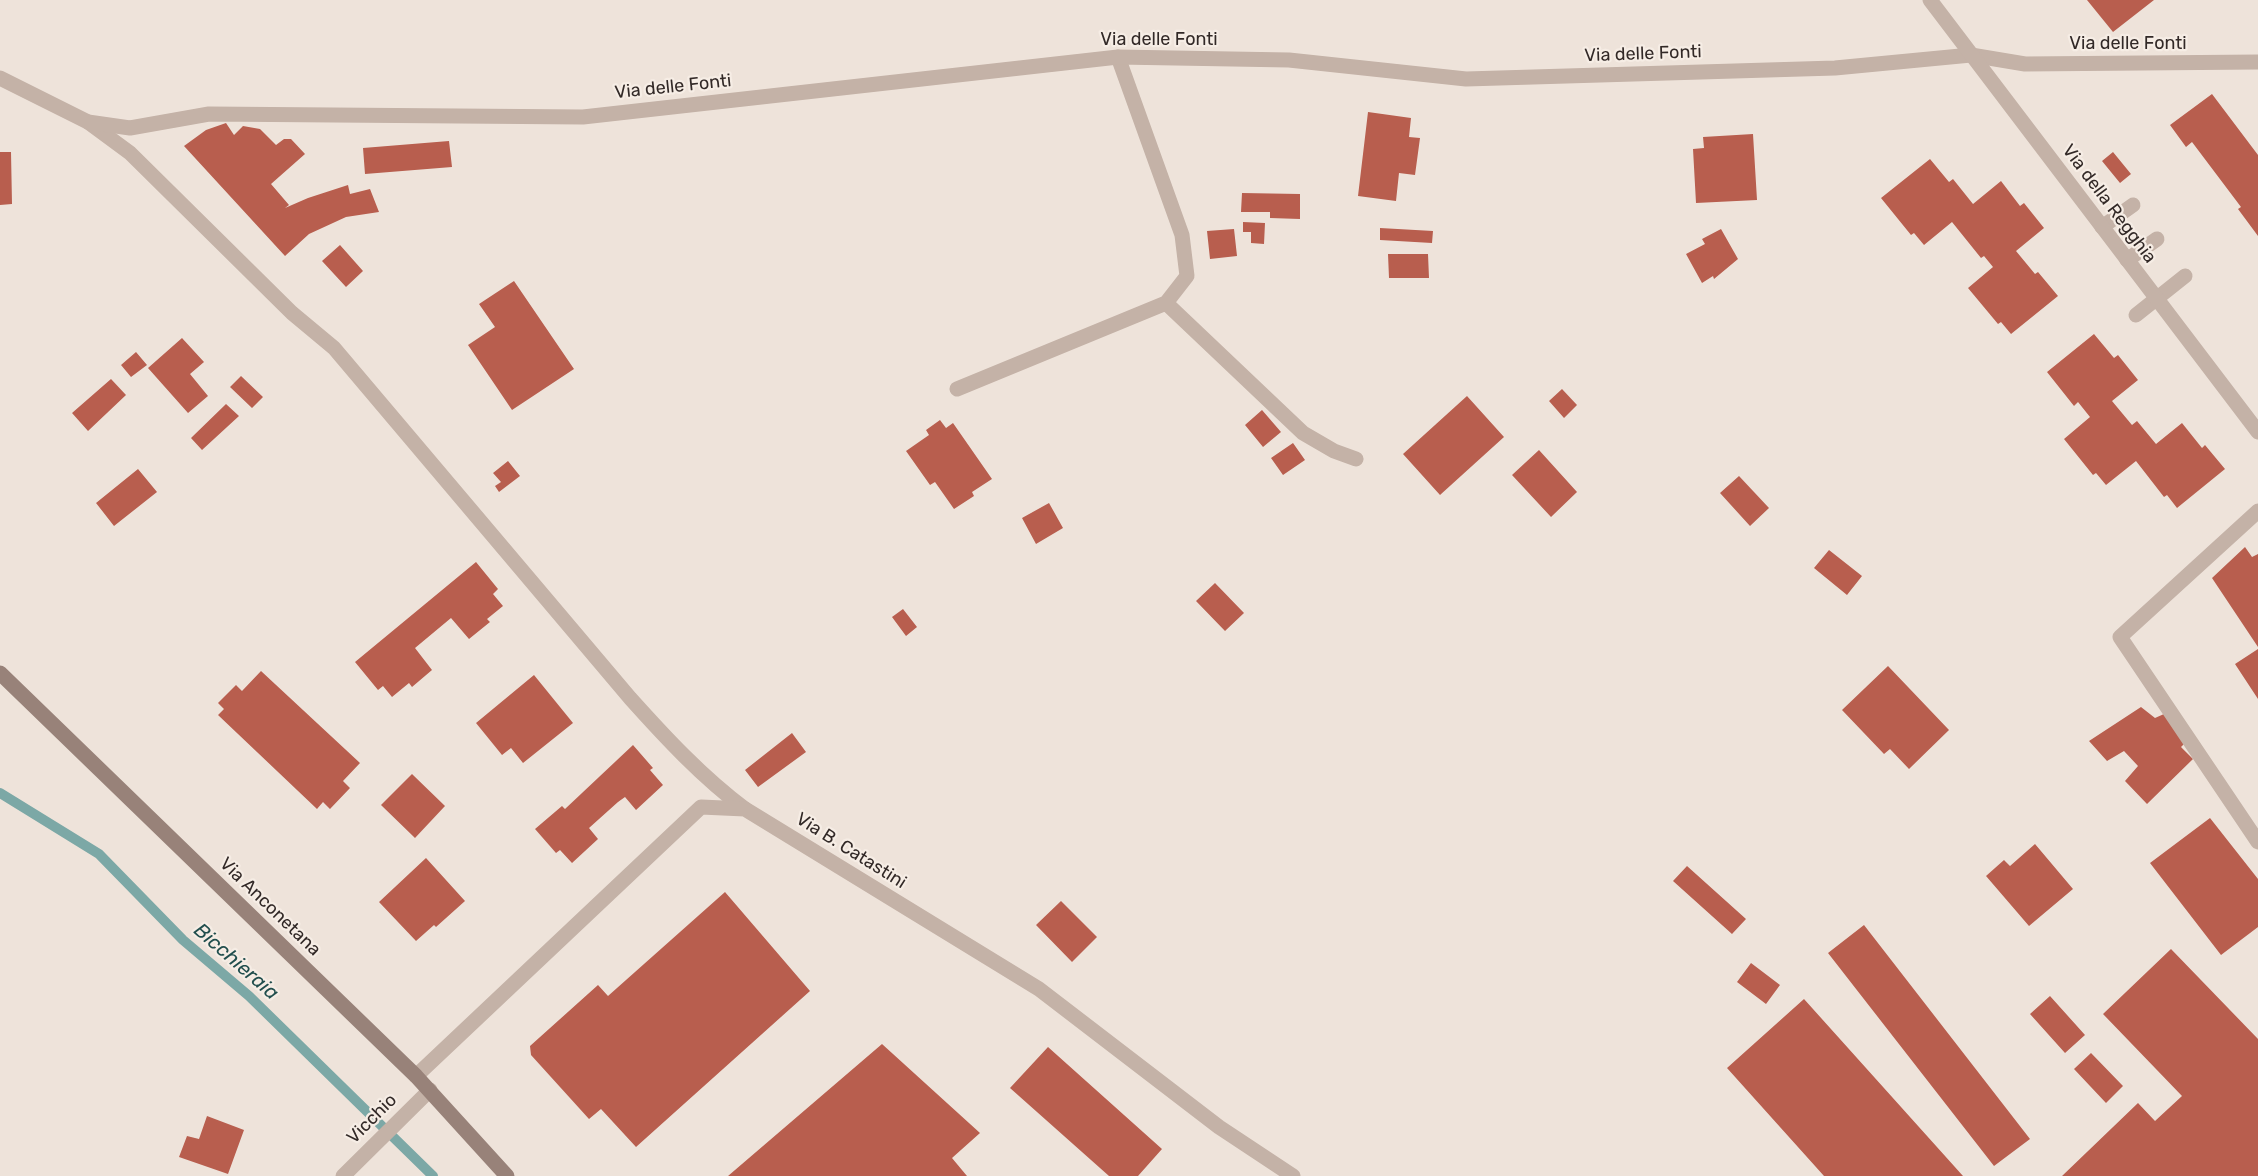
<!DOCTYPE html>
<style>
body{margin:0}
canvas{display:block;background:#eee3da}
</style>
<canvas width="2258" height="1176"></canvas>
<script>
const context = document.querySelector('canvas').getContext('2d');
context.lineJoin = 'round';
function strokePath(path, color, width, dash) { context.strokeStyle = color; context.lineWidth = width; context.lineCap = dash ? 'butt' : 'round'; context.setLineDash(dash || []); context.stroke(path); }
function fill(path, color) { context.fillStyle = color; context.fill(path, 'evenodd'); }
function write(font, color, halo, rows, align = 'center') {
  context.font = font + ' Rubik,sans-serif'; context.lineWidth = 4.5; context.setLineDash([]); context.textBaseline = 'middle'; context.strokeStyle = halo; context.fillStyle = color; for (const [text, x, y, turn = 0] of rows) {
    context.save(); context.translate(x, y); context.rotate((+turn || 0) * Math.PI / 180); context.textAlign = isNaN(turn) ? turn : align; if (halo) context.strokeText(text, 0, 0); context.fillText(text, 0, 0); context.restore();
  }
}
strokePath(new Path2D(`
 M 0,793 L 99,854 L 183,940 L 249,996 L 433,1176`), '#7ca8a6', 10);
fill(new Path2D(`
 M 2087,0 L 2154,0 L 2113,32 Z
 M 2212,94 L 2258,155 L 2258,236 L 2238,209 L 2241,207 L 2192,142 L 2186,147 L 2170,125 Z
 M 1368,112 L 1411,118 L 1409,137 L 1420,138 L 1415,175 L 1399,173 L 1396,201 L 1358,196 Z
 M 226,123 L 234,135 L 243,126 L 260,129 L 276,145 L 284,139 L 291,139 L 305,154 L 271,184 L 289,205 L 285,208 L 308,198 L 348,185 L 350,194 L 370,189 L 379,212 L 346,217 L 309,234 L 285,256 L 184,146 L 206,130 Z
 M 1753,134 L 1757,200 L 1696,203 L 1693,149 L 1704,148 L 1703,137 Z
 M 449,141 L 452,167 L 365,174 L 363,148 Z
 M 0,152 L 11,152 L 12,204 L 0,205 Z
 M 2113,152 L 2131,174 L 2120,183 L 2102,161 Z
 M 1930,159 L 1949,182 L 1953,179 L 1973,204 L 2001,181 L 2020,206 L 2024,203 L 2044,228 L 2016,251 L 2035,274 L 2038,272 L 2058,296 L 2011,334 L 2001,322 L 1998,324 L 1968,288 L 1993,267 L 1984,256 L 1981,258 L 1952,222 L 1924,245 L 1914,233 L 1911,235 L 1881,198 Z
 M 1242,193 L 1300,194 L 1300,219 L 1270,218 L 1270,212 L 1241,212 Z
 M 1243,222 L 1265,223 L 1264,244 L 1251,243 L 1251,232 L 1243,232 Z
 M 1380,228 L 1433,231 L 1432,243 L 1380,240 Z
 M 1234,229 L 1237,256 L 1210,259 L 1207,231 Z
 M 1721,229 L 1738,259 L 1714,279 L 1713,276 L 1702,283 L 1686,254 L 1705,244 L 1702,239 Z
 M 340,245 L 363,271 L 346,287 L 322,261 Z
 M 1388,254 L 1428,254 L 1429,278 L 1389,278 Z
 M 514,281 L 574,369 L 512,410 L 468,345 L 495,327 L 479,304 Z
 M 2094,334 L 2114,358 L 2118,355 L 2138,380 L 2112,401 L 2132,425 L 2137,421 L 2156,444 L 2182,423 L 2202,448 L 2205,445 L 2225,469 L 2177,508 L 2167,495 L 2164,497 L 2136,461 L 2106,485 L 2096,473 L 2093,475 L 2064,439 L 2090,417 L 2078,402 L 2074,406 L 2047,372 Z
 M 182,338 L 204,362 L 190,374 L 208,396 L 188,413 L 148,368 Z
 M 136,352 L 147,365 L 131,377 L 121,365 Z
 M 241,376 L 263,397 L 252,408 L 230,387 Z
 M 111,379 L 126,395 L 88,431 L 72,413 Z
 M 1562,389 L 1577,405 L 1564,418 L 1549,401 Z
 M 1467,396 L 1504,437 L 1440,495 L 1403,454 Z
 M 226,404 L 239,416 L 202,450 L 191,438 Z
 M 1262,410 L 1281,432 L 1263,447 L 1245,425 Z
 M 940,420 L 946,428 L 953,423 L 992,479 L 972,492 L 974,496 L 954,509 L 935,482 L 930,485 L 906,451 L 929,435 L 926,430 Z
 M 1293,443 L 1305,460 L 1283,475 L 1271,458 Z
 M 1539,450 L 1577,492 L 1551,517 L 1512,475 Z
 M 508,461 L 520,476 L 499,492 L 495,486 L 501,482 L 493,473 Z
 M 138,469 L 157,492 L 114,526 L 96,503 Z
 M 1739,476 L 1769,508 L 1750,526 L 1720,493 Z
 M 1049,503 L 1063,528 L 1036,544 L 1022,518 Z
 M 2245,547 L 2252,557 L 2258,554 L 2258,647 L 2212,578 Z
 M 1829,550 L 1862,576 L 1847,595 L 1814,568 Z
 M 476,562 L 498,589 L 493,594 L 503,606 L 487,619 L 490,622 L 469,639 L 451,618 L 415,648 L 432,670 L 412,687 L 409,683 L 392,697 L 383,686 L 378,690 L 355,662 Z
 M 1215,583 L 1244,613 L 1225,631 L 1196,601 Z
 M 903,609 L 917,627 L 906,636 L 892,617 Z
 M 2258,649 L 2258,699 L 2235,664 Z
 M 1888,666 L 1949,730 L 1909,769 L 1890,749 L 1884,754 L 1842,710 Z
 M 261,671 L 360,763 L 343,781 L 350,788 L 330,809 L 323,802 L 317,809 L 218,715 L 224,709 L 218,703 L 236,685 L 242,691 Z
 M 534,675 L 573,723 L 523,763 L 511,748 L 502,755 L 476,723 Z
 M 2141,707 L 2155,718 L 2164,714 L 2185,743 L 2181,747 L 2193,759 L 2147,804 L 2125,781 L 2138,766 L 2124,751 L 2107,761 L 2089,741 Z
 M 792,733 L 806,752 L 758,787 L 745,770 Z
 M 633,745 L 653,768 L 650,770 L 663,785 L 636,810 L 625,797 L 618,802 L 589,828 L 598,839 L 572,863 L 560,850 L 556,853 L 535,829 L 562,806 L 565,809 Z
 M 412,774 L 445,806 L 415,838 L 381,805 Z
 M 2210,818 L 2258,879 L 2258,927 L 2221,955 L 2150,863 Z
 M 2035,844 L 2073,889 L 2029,926 L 1986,876 L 2004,860 L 2010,866 Z
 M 426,858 L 465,901 L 436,927 L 434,925 L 416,941 L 379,902 Z
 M 1687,866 L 1746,919 L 1732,934 L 1673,881 Z
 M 725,892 L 810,991 L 636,1147 L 601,1109 L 589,1119 L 531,1055 L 530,1046 L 598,985 L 608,996 Z
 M 1061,901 L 1097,937 L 1072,962 L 1036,925 Z
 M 1864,925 L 2030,1139 L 1994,1166 L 1828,953 Z
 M 2171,949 L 2258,1039 L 2258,1176 L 2062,1176 L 2138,1103 L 2155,1121 L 2182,1096 L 2103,1014 Z
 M 1751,963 L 1780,985 L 1766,1004 L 1737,982 Z
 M 2050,996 L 2085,1035 L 2065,1053 L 2030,1014 Z
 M 1804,999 L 1963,1176 L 1824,1176 L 1727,1068 Z
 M 882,1044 L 980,1133 L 952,1158 L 967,1176 L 728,1176 Z
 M 1048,1047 L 1162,1149 L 1138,1176 L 1109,1176 L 1010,1088 Z
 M 2091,1053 L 2123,1086 L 2106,1103 L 2074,1069 Z
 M 207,1116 L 244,1130 L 228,1174 L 179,1157 L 187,1136 L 199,1139 Z`), '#b85e4e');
strokePath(new Path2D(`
 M 88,122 L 130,153 L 292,313 L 334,348 L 630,698 C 665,737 702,777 745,809
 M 2102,227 L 2133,205
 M 2127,260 L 2157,239
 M 1166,303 L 1303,433 L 1334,451 L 1356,459
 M 2136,315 L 2185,276
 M 957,389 L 1166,303 L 1187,276 L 1182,235 L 1118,57`), '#c4b2a7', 15);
strokePath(new Path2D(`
 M 0,78 L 88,122 L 130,128 L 209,114 L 583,117 L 1118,57 L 1289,60 L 1466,79 L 1835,68 L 1971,55 L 2025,64 L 2258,62
 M 2258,511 L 2120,637 L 2258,842
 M 416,1076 L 701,807 L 745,809 L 1039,989 L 1219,1127 L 1293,1176
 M 343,1176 L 430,1090`), '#c4b2a7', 15);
strokePath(new Path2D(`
 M 1930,0 L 2258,432`), '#c4b2a7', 15);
strokePath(new Path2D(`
 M 0,673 L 416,1076 L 507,1176`), '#988279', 15);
write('18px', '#322927', '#f6ede5', [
 ["Via delle Fonti",1159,40],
 ["Via delle Fonti",2128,44],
 ["Via delle Fonti",1643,54,-2],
 ["Via delle Fonti",673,87,-6],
 ["Via della Regghia",2109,204,53],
 ["Via B. Catastini",851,851,32],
 ["Via Anconetana",270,907,44],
 ["Vicchio",372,1119,-45]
]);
write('italic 20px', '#214e4d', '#f6ede5', [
 ["Bicchieraia",236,962,41]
]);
</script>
